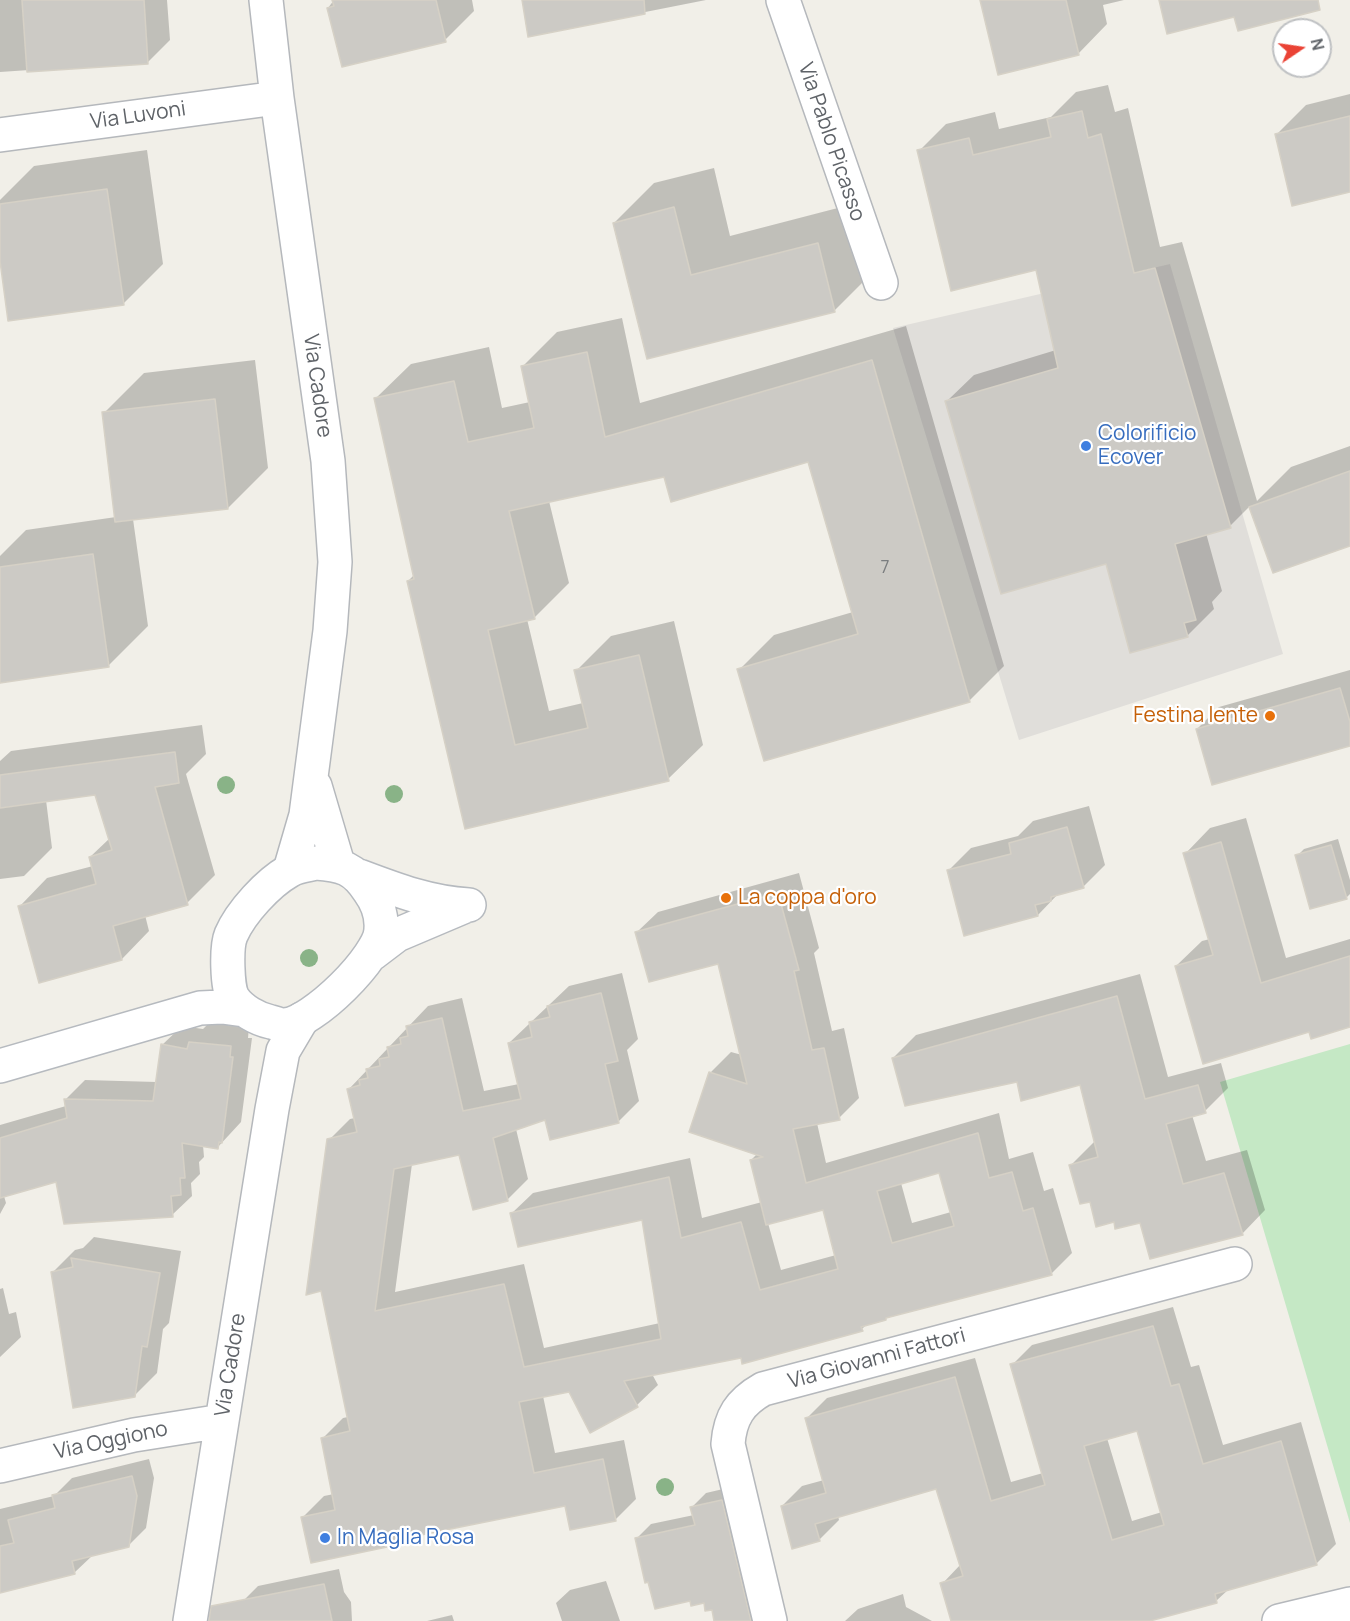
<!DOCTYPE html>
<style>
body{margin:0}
#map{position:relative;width:1350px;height:1621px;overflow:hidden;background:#f1efe8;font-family:Manrope,sans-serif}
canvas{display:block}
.north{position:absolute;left:1272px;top:18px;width:60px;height:60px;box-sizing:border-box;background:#fff;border:2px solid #bfc1c3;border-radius:50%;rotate:77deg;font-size:16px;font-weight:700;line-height:24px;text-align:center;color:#5f6368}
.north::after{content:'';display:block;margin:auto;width:21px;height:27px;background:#ea4335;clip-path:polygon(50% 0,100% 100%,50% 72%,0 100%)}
</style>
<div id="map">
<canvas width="1350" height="1621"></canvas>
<div class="north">N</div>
</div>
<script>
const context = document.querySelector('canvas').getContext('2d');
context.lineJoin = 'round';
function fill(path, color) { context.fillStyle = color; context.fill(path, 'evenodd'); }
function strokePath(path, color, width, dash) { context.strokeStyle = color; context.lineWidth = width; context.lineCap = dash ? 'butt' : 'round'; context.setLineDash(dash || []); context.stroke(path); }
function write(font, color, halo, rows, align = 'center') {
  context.font = font + ' Manrope,sans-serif'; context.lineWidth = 4.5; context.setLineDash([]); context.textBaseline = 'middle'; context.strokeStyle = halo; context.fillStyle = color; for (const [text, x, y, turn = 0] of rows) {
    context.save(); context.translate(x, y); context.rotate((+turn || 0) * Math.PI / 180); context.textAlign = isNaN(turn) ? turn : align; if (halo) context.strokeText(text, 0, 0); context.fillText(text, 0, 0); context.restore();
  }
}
fill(new Path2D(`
 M 1170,264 L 1283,654 L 1019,740 L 893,328 Z`), '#e0deda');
fill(new Path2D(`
 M 1350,1044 L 1350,1523 L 1220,1082 Z`), '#c5e8c5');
fill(new Path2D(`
 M 0,0 L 167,0 L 170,40 L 148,62 L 0,72 Z
 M 334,0 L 472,0 L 474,11 L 445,40 L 328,8 Z
 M 523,0 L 706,0 L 529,35 Z
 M 982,0 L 1124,0 L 1103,5 L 1107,24 L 1078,54 Z
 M 1108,85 L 1115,112 L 1128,108 L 1160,247 L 1182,242 L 1257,501 L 1291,467 L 1350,446 L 1350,545 L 1273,571 L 1250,506 L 1230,526 L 1206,533 L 1222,591 L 1212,602 L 1214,609 L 1187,636 L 1107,562 L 947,401 L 974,375 L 1056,350 L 1037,268 L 919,151 L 946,124 L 995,112 L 999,129 L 1051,117 L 1076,92 Z
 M 1350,94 L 1350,191 L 1277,134 L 1306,105 Z
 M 147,150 L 163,264 L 123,304 L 0,250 L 0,200 L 34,166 Z
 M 714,168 L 730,236 L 857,203 L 874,271 L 834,311 L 648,358 L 614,223 L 654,183 Z
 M 622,318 L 640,403 L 906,326 L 1004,666 L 970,700 L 765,760 L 739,670 L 774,635 L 853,612 L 809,460 L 665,476 L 549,501 L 569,583 L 534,618 L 527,619 L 549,711 L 583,703 L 576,671 L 611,636 L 674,621 L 703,745 L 668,779 L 466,827 L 408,581 L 414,575 L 376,398 L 411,364 L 489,347 L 502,408 L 530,402 L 522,367 L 557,332 Z
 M 255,360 L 268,468 L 228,508 L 133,519 L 148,626 L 108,666 L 0,668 L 0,556 L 26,530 L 116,517 L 104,413 L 144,373 Z
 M 1350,670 L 1350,744 L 1197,729 L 1219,707 Z
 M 202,725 L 206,754 L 186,774 L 215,875 L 187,903 L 145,915 L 149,931 L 122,959 L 20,906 L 47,878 L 93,866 L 90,857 L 110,838 L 96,793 L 46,800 L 52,848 L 24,876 L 0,879 L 0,761 L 11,751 Z
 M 1089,806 L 1105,865 L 1083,887 L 1059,893 L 1038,915 L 949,870 L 971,848 L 1018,836 L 1033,821 Z
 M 1246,818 L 1286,958 L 1350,939 L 1350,1025 L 1310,1030 L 1176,966 L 1202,941 L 1210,939 L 1185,854 L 1210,828 Z
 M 1338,839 L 1350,880 L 1350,894 L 1346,898 L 1297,856 L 1304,849 Z
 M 799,873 L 819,948 L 814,953 L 832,1031 L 844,1028 L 859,1098 L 839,1118 L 817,1123 L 826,1163 L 999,1113 L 1009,1159 L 1033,1152 L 1044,1191 L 1053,1188 L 1072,1253 L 1051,1274 L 889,1315 L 868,1323 L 862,1329 L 743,1363 L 742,1357 L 652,1374 L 658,1385 L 637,1405 L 570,1391 L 543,1396 L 555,1453 L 624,1440 L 636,1499 L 615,1520 L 566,1505 L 393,1539 L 386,1546 L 303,1517 L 324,1496 L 334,1494 L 322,1439 L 343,1418 L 348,1417 L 329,1140 L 350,1119 L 355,1118 L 349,1089 L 428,1006 L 462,998 L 484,1091 L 519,1084 L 509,1043 L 569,986 L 622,973 L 638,1039 L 627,1050 L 639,1101 L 618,1122 L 546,1119 L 516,1129 L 528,1179 L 507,1200 L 460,1153 L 412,1164 L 395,1292 L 524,1264 L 544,1348 L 660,1323 L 643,1219 L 512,1213 L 533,1193 L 690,1158 L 702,1218 L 762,1202 L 751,1160 L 758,1153 L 710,1073 L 731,1052 L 742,1055 L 720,962 L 637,932 L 658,912 ZM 940,1171 L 951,1212 L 912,1223 L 901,1183 ZM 824,1209 L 836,1255 L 781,1270 L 768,1223 Z
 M 1140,974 L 1168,1077 L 1221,1063 L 1228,1088 L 1205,1111 L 1192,1115 L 1206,1161 L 1247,1150 L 1265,1210 L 1242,1234 L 1115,1220 L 1091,1200 L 1071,1165 L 1094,1142 L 1081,1083 L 1018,1080 L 893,1058 L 916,1035 Z
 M 209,1023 L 249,1027 L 248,1038 L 252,1038 L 241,1122 L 217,1148 L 203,1145 L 204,1157 L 199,1162 L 200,1174 L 191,1183 L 192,1196 L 172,1215 L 57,1180 L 4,1196 L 6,1203 L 0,1214 L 0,1125 L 66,1106 L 65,1100 L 85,1080 L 157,1082 L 162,1045 L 182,1026 L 203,1029 Z
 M 94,1237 L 181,1251 L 169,1323 L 163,1329 L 157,1373 L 135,1395 L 53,1272 L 75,1250 L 83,1248 Z
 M 3,1288 L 9,1314 L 16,1312 L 21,1337 L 0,1357 L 0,1289 Z
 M 1173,1307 L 1191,1367 L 1199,1365 L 1223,1445 L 1301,1422 L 1336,1544 L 1316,1564 L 1229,1589 L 1216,1601 L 1122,1621 L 952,1621 L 942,1584 L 961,1564 L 937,1487 L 838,1516 L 839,1520 L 819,1540 L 782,1506 L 802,1486 L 824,1480 L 807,1418 L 827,1398 L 975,1358 L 1011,1482 L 1043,1473 L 1012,1365 L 1032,1345 ZM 1138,1429 L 1162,1512 L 1132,1521 L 1107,1438 Z
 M 149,1459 L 154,1478 L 146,1528 L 128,1546 L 93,1555 L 74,1573 L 0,1591 L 0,1509 L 54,1496 L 72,1478 Z
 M 736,1486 L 770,1621 L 716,1621 L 713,1608 L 705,1602 L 691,1599 L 637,1538 L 651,1524 L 694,1515 L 692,1507 L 706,1493 Z
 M 339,1569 L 344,1592 L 351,1602 L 352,1621 L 247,1621 L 243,1601 L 258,1586 Z
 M 606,1581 L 620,1621 L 562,1621 L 556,1603 L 570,1590 Z
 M 903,1594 L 906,1607 L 932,1621 L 845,1621 L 858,1609 Z
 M 452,1615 L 454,1621 L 427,1621 Z`), '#0003');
const building = new Path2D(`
 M 22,0 L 144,0 L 148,64 L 27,72 Z
 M 332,0 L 436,0 L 446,42 L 342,67 L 327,8 L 334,6 Z
 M 522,0 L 644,0 L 645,14 L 528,37 Z
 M 980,0 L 1066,0 L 1079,55 L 998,75 Z
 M 1159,0 L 1318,0 L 1320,10 L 1238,31 L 1234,17 L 1167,34 Z
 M 1082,111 L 1088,138 L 1101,134 L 1134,273 L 1155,268 L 1231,528 L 1175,544 L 1196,620 L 1184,623 L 1188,637 L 1130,653 L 1106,564 L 1001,594 L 945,401 L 1058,368 L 1036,270 L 951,291 L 917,150 L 969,138 L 973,155 L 1051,137 L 1047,119 Z
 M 1350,116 L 1350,192 L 1292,206 L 1275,134 Z
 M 107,189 L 124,305 L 8,321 L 0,261 L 0,204 Z
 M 674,207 L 691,275 L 818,243 L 835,312 L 647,359 L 613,223 Z
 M 587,352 L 605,437 L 872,360 L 970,702 L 764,761 L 737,669 L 858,634 L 808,462 L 671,502 L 664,477 L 509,511 L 535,619 L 488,630 L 515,745 L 588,728 L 574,670 L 639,655 L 669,781 L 465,829 L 407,581 L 414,579 L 374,398 L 454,381 L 468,442 L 534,428 L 521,366 Z
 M 215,399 L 228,509 L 115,522 L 102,412 Z
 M 1350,471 L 1350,546 L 1273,573 L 1249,507 Z
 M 93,554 L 109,667 L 0,683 L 0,567 Z
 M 1340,688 L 1350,722 L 1350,746 L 1212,785 L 1196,729 Z
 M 175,752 L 179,783 L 155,787 L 188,905 L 113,926 L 122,960 L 39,983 L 18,906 L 96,884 L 89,857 L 112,850 L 95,795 L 0,808 L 0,775 Z
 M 1067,827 L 1084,888 L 1051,897 L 1051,901 L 1035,905 L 1038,916 L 964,936 L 947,870 L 1011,854 L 1009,843 Z
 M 1221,842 L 1261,983 L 1350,956 L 1350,1027 L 1311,1039 L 1309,1032 L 1203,1064 L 1175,966 L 1213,955 L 1183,853 Z
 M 1331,845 L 1347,899 L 1310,909 L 1295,855 Z
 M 778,893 L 799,970 L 794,971 L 812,1050 L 824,1048 L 840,1120 L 793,1129 L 806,1183 L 978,1133 L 989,1178 L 1012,1172 L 1023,1211 L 1033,1208 L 1052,1275 L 886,1318 L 886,1320 L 861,1327 L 863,1331 L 742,1364 L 741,1358 L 624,1381 L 638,1407 L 590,1433 L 569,1392 L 519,1402 L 534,1473 L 603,1459 L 616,1521 L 570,1530 L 565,1506 L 386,1542 L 387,1547 L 311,1563 L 301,1517 L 335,1510 L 321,1438 L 350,1431 L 321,1291 L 306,1295 L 327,1139 L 357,1132 L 347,1089 L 360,1085 L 359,1080 L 368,1078 L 366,1069 L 380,1066 L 379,1059 L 389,1057 L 387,1047 L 401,1044 L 400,1038 L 408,1036 L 406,1026 L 442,1018 L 463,1111 L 521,1099 L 508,1043 L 532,1037 L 529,1022 L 550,1017 L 547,1006 L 601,993 L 618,1061 L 605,1064 L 619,1123 L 550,1140 L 545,1120 L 493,1138 L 508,1201 L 473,1210 L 459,1155 L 394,1169 L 375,1311 L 504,1284 L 524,1367 L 661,1339 L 642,1220 L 518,1247 L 510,1213 L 669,1177 L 681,1238 L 741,1222 L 760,1290 L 838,1269 L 823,1210 L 766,1225 L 750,1160 L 763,1157 L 689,1132 L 709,1072 L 747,1084 L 718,964 L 649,982 L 635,932 ZM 939,1173 L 954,1226 L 892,1243 L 877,1191 Z
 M 1117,996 L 1145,1099 L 1198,1085 L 1206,1113 L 1166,1124 L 1183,1184 L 1224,1173 L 1243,1235 L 1150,1259 L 1140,1223 L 1115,1229 L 1114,1222 L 1096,1227 L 1090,1202 L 1080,1204 L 1069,1165 L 1098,1157 L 1080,1085 L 1021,1101 L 1017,1082 L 905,1106 L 892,1058 Z
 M 189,1042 L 231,1046 L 230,1057 L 233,1057 L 222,1143 L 219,1142 L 218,1149 L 182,1143 L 185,1178 L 180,1178 L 181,1195 L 171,1196 L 173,1217 L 64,1224 L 56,1182 L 0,1198 L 0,1138 L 67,1118 L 64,1099 L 153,1101 L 161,1044 L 187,1049 Z
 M 71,1258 L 160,1273 L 147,1347 L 142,1346 L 135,1397 L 73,1408 L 51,1272 L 73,1267 Z
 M 1153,1326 L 1171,1386 L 1179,1384 L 1203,1464 L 1281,1441 L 1317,1565 L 1215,1594 L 1217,1603 L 1150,1621 L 951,1621 L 940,1583 L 963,1576 L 936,1489 L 815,1524 L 820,1541 L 792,1549 L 781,1506 L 826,1493 L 805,1418 L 955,1377 L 991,1501 L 1045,1485 L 1010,1364 ZM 1137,1431 L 1164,1525 L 1112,1540 L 1084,1446 Z
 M 132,1476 L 137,1496 L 129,1547 L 72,1561 L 75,1574 L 0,1593 L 0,1546 L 14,1543 L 8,1520 L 55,1508 L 52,1495 Z
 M 722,1500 L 751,1621 L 714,1621 L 712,1610 L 705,1611 L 704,1603 L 691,1606 L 690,1601 L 655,1609 L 648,1582 L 645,1583 L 635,1538 L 695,1525 L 690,1507 Z
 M 324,1584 L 332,1621 L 209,1621 L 211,1606 Z`);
fill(building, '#cccac5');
strokePath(building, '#d6d1c6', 1.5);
const street = new Path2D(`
 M 266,0 L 277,98 L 328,461 L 335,562 L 330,631 L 306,815 L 290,870
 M 783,0 L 881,283
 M 0,135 L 277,98
 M 315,786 L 338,864
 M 0,1466 L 134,1435 L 222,1421
 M 190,1621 L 272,1109 L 283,1051 L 302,1019
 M 770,1621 L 728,1444 C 730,1417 740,1402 763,1389 L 1235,1264
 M 1279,1621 L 1350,1604`);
const secondary = new Path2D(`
 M 316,863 C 342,865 354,868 369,891 C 377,902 382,915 381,929 C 381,956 312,1024 284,1025 C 280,1025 275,1023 271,1022 C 257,1019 241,1010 233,998 C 227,987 226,947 231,935 C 241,912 268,883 289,871 C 296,866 308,865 316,863 Z
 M 359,876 C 396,890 430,903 469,905
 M 372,954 L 397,935 L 463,907
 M 0,1066 L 200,1008 L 222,1007 L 244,1010`);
strokePath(street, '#b5b8bc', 36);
strokePath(secondary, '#b6babf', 36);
strokePath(street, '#fff', 33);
strokePath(secondary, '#fff', 33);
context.fillStyle = '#89b387';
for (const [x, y] of [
 [226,785],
 [394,794],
 [309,958],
 [665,1487]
]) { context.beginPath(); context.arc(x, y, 9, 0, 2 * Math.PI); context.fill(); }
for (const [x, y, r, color] of [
 [1086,446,6,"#3f7fe0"],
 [1270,716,6,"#e8710a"],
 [726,898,6,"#e8710a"],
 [325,1538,6,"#3f7fe0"]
]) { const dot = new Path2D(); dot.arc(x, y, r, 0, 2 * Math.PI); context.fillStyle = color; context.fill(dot); strokePath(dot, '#fff', 2); }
write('18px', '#7a7d7f', null, [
 ["7",885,568]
]);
write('21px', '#5f6368', '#fff', [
 ["Via Luvoni",138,116,-8],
 ["Via Pablo Picasso",831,142,71],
 ["Via Cadore",317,386,82],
 ["Via Giovanni Fattori",877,1359,-15],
 ["Via Cadore",231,1365,-81],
 ["Via Oggiono",111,1441,-12]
]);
write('21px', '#366cbe', '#fff', [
 ["Colorificio",1098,434],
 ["Ecover",1098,458],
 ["In Maglia Rosa",337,1538]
], 'left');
write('21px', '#c56008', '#fff', [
 ["Festina lente",1258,716],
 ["La coppa d'oro",738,898,"left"]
], 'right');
</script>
